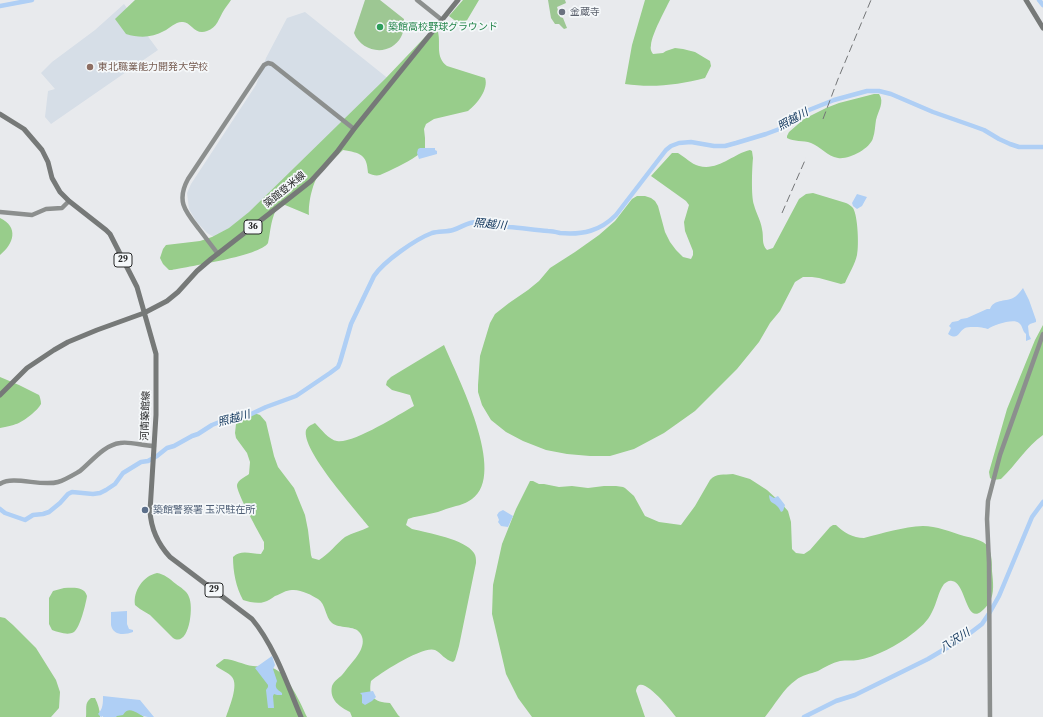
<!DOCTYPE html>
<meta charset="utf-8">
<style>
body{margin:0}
canvas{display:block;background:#e8eaed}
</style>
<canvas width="1043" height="717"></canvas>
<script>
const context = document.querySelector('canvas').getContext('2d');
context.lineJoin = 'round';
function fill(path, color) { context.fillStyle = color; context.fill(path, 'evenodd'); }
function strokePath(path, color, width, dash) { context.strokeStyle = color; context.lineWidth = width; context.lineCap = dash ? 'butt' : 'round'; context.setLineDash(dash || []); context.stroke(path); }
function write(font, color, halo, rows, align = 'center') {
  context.font = font + ' "Source Serif 4","Noto Sans JP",serif'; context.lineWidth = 3.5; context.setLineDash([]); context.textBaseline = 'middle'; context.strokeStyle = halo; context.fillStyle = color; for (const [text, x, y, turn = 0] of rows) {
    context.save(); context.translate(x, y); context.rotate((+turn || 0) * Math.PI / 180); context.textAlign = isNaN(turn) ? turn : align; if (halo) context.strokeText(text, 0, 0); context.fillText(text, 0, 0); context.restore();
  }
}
fill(new Path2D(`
 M 124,4 L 158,50 L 51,124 L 45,117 L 48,91 L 55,89 L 41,73 L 52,62 L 95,30 Z
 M 305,12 L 390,80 L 224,243 L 207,233 L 196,221 L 189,209 L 187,193 L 191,184 L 256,85 L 266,58 L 287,18 Z`), '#d6dee7');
fill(new Path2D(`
 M 365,0 L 380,0 L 404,19 C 404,25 404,32 401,37 C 390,57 362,53 354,33 Z
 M 548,0 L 565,0 L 566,3 L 557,7 L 560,17 L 563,18 L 567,28 L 564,29 L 559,24 L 555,24 L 551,18 Z`), '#9dc793');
fill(new Path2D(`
 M 135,0 L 231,0 C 229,3 226,7 224,10 C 219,18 217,28 207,31 C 195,36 191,22 183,22 C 176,21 170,28 164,31 C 152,38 139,38 126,34 L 115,19 Z
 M 463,0 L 479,0 L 463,27 L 449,16 Z
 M 645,0 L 670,0 C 665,10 652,34 651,45 C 650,49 651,51 653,54 L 663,53 L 666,51 L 675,48 L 683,49 L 695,52 L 710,61 L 711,66 L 705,78 C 679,85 652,88 625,84 L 632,45 Z
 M 434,31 L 438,32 C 441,44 435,57 447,66 L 485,78 C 489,89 477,104 468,111 L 434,119 L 426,124 L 424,129 L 425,138 L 425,149 C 415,159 401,165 389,171 C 386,172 383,174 380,175 C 376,176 372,175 368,173 C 367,154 360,153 343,150 C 336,157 328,163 322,170 C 313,179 308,203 309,215 L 285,205 C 271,205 271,232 268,243 C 260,256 190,266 172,270 L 169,270 L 163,264 L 160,258 L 163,249 L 166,245 L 200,241 L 212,237 L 229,228 L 249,212 L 385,79 L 425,37 Z
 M 874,94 L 879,94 C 885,102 878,111 876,120 C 875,126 875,132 873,138 C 870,149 848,160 838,158 C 827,156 821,147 811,143 C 803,140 794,142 787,138 L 787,136 L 789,132 L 804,119 L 826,108 L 839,103 Z
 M 750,150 L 752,151 L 753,158 C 752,168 751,196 754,205 C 756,213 761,221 762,229 C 764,237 761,244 767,250 L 773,248 L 799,199 L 806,194 L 813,193 L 846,203 C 849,204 851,206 853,208 C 858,216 859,246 857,255 C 855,264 849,274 845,283 L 841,284 L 819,278 L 812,277 L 803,277 L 795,282 L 780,311 L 770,323 L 759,342 L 737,369 L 695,411 L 664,433 L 634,449 L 610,456 L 590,456 L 567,454 L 546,450 L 523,441 L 506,432 L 491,420 L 482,405 L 478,392 L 478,385 L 480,356 L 490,323 L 495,314 L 509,303 L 528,290 L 539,281 L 550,268 L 575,252 L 599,235 L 615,221 L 632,199 L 637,196 L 645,196 L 651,198 L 655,201 L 658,206 L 665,232 L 670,242 L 676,250 L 683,257 L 691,259 L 693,255 L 693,251 L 685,231 L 684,222 L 689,205 L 686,201 L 651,176 L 672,153 L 678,153 C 685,157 691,164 699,166 C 718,171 733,154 750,150 Z
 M 0,218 C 19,227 14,244 0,255 Z
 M 1043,325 L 1043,435 C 1026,447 1016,465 1001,479 L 993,480 L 990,478 L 989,472 L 1007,409 L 1035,340 Z
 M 444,345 C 457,376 508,474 472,499 C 464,505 455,506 446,509 C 441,511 435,513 429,514 C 422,516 415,516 408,519 L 406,525 L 412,529 C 428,533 465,539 474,553 C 476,556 476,559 476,563 L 459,646 L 455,660 L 453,662 C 445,660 441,653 435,650 C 424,645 380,673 371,681 C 368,697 374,702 390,703 L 398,715 L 400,717 L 352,717 L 350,712 C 340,707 329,700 332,686 C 334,681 339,678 342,675 C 345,672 347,668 350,665 C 357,657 368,644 360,633 C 355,625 339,629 332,623 C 325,617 326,604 318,599 C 312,595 300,589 292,590 C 286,590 281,594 275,596 C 272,598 268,601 264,602 C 258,604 249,602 243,600 C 236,587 233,572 233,557 C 241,549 251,554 261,554 L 264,549 L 264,542 C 259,533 236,492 237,485 C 238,480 245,477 249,474 L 250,462 L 247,453 L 236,438 L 235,433 L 236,424 L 239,420 L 254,413 L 260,415 L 266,422 L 274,456 L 278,467 L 294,488 L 305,515 L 308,530 L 311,555 L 312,558 L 319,560 C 329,554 336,544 345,537 C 352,533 361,531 369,527 C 356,510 301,450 306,430 C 308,426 311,425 315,423 C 321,429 329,440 337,441 C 353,444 398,415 414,406 L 410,395 L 392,390 L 386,385 L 387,381 L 391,377 Z
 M 0,377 L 19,385 L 39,395 C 40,397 41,401 41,404 C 39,408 35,411 32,414 C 20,424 15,425 0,428 Z
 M 733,474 L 750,479 L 767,490 L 780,502 L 788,511 L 791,522 L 792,549 L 796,553 L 804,554 L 810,550 L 830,527 L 833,525 L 836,525 C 843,532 853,538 864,538 C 883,533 903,527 923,526 C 936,526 951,532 964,536 C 972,538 984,540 988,547 C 992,554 992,563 992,571 C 993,581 995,594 989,603 C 965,636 968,583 952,581 C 949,580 947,582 944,584 C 938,592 937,603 932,612 C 928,621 920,628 912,634 C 898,645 876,657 858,660 C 852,661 846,660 840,661 C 832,663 825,667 818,671 C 810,674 802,675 796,680 C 784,688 774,706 765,717 L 676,717 C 672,712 639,669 636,691 L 645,717 L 532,717 L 518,698 L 506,674 L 492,614 L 493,585 L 502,544 L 516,509 L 530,481 L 533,481 L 539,484 L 544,484 L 559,487 L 572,486 L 588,488 L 604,486 L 616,486 L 623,487 L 625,488 L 634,496 L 645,516 L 659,522 L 681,525 L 695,506 L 710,480 C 716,473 724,475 733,474 Z
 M 157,573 C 164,574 170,579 176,584 C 180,587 187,591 189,597 C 194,607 189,648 173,638 L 150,615 L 140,609 L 135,605 C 133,591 143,576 157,573 Z
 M 64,588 C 73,588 84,586 87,596 C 86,603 80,628 74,632 C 68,636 58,632 52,630 L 49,624 L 49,598 L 53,591 Z
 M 0,617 L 5,618 L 13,625 L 36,648 L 56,680 L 60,692 L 59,708 L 51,717 L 0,717 Z
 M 224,659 C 234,659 243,665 253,666 C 260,667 269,666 275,669 C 288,675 301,704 307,717 L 226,717 C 229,708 239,685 232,677 C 228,672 221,670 216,666 L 216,665 Z
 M 91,698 L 95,698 C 98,704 100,710 100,717 L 86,717 C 87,709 84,703 91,698 Z
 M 128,704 L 144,717 L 113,717 Z`), '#98cd8b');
fill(new Path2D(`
 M 420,148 L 435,148 L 435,150 L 437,151 L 437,154 L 419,159 L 417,153 L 418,149 Z
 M 857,194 L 867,197 L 862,206 L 857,209 L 853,206 L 852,203 Z
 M 1023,288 L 1029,300 L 1036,320 L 1036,322 L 1030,324 L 1028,326 L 1029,335 L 1031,339 L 1026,341 L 1026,334 C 1022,331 1023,326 1019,323 C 1014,318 993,325 988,329 C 984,327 969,326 965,328 C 958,332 958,341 948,334 L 951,328 L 949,326 L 952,322 L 958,321 L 961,319 L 967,318 L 987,309 L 990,309 C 994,299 1004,302 1013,298 C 1017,296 1020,292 1023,288 Z
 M 769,495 L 774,498 L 778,496 L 785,505 L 783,511 L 781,512 C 780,510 779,508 778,507 C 773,501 770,505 769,495 Z
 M 503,510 L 513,516 L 508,527 L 501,526 L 498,522 L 499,520 L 497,515 L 499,512 Z
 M 127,611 L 127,624 L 129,629 L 133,630 L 133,632 C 125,635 113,636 111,625 C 111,621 111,616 111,612 Z
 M 272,656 L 275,665 L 273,669 L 277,681 C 274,688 277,689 282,693 L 282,695 L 277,695 L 274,694 L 273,696 L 274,708 L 268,708 L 266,690 L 268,687 L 268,685 L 255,668 Z
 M 373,691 L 376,697 L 372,701 L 365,705 L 362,703 L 362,695 L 360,693 Z
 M 103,696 L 140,700 L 154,717 C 150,717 146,717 143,716 C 137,714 129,705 123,715 L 117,716 L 116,717 L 103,717 L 103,716 L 101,717 L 98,714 C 103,709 103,703 103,696 Z`), '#afcff5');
strokePath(new Path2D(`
 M 1039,0 L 1043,5
 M 0,6 L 32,0
 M 0,509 L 5,513 L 25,520 L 33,515 L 43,514 L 49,512 L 60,503 L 68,494 L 72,492 L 93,494 L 100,493 L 106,490 L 115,484 L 123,473 L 141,462 L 148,461 L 157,456 L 167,448 L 174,446 L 192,436 L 198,434 L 212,425 L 227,419 L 247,416 L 266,407 L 296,396 L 330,373 L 338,367 L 340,362 L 351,324 L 374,276 C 384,261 416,239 432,233 C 439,231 447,232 453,230 C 463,227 468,221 479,222 C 489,222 499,225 509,227 C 522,228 535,230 548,231 C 552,231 556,232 560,233 C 583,235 600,231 616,215 L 666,150 L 671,146 L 679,143 L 691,142 L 714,146 L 725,146 L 736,143 L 766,134 L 782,128 L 809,110 L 834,100 L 867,91 L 879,91 L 891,94 L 933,112 L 973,126 L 984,130 L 999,139 L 1010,144 L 1019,147 L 1043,147
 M 804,717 L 836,701 L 855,695 L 928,659 L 965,637 L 982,624 L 990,612 L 999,596 L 1032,517 L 1043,502`), '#afcff5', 4.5);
strokePath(new Path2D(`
 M 417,0 L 442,20
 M 0,212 L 32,215 L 46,209 L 62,208 L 69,201
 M 218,254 C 212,246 205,237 199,229 C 185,211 176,201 188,179 L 264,65 L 268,63 L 272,64 L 354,129
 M 0,484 C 13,475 41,487 58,482 C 65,480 73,475 80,471 C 92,461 104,445 120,443 C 130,441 143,446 154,446
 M 990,717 L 989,563 L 987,519 L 988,501 L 1000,455 L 1043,334`), '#8c8f8e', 4.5);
strokePath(new Path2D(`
 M 1026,0 L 1043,28
 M 0,114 L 24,129 L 42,150 L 48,162 L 52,178 L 60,192 L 69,201 L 106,230 L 110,234 L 137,287 L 156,354 L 156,415 L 150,511 C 151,529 157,543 170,557 L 252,619 C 274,645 288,686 301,717
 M 0,395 L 27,368 L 54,350 L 68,342 L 97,330 L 144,313 L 167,301 L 178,292 L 197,271 L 211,259 L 292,196 L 311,181 L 322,169 L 337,152 L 354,129 L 458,0`), '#767978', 5);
strokePath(new Path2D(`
 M 823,119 L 838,79 L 871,0
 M 782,213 L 806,158`), '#737577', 1, [8, 4]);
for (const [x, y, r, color] of [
 [562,12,4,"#6b7280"],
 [380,27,4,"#2e9e5b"],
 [90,67,4,"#8d6e63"],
 [145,510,4,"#5c6f8a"]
]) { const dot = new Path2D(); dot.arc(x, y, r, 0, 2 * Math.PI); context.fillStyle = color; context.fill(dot); strokePath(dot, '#f5f8fa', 1.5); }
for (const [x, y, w] of [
 [253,227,18],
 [123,260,18],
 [214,590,18]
]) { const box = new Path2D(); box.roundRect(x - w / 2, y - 7, w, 14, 3); context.fillStyle = '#f5f8fa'; context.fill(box); strokePath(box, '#252627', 1); }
write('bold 9px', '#252627', null, [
 ["36",253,227],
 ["29",123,260],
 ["29",214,590]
]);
write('10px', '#5b616d', '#f5f8fa', [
 ["金蔵寺",570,12]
], 'left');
write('10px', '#27864d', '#f5f8fa', [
 ["築館高校野球グラウンド",388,27]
], 'left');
write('10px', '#785e54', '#f5f8fa', [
 ["東北職業能力開発大学校",98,67]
], 'left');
write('10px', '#252627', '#f5f8fa', [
 ["築館登米線",285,190,-39],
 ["河南築館線",146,416,-88]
]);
write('10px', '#4e5e75', '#f5f8fa', [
 ["築館警察署 玉沢駐在所",153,510]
], 'left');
write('italic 11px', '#0b3158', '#f5f8fa', [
 ["照越川",793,120,-29],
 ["照越川",490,225,5],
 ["照越川",234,419,-15],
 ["八沢川",955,641,-33]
]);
</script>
